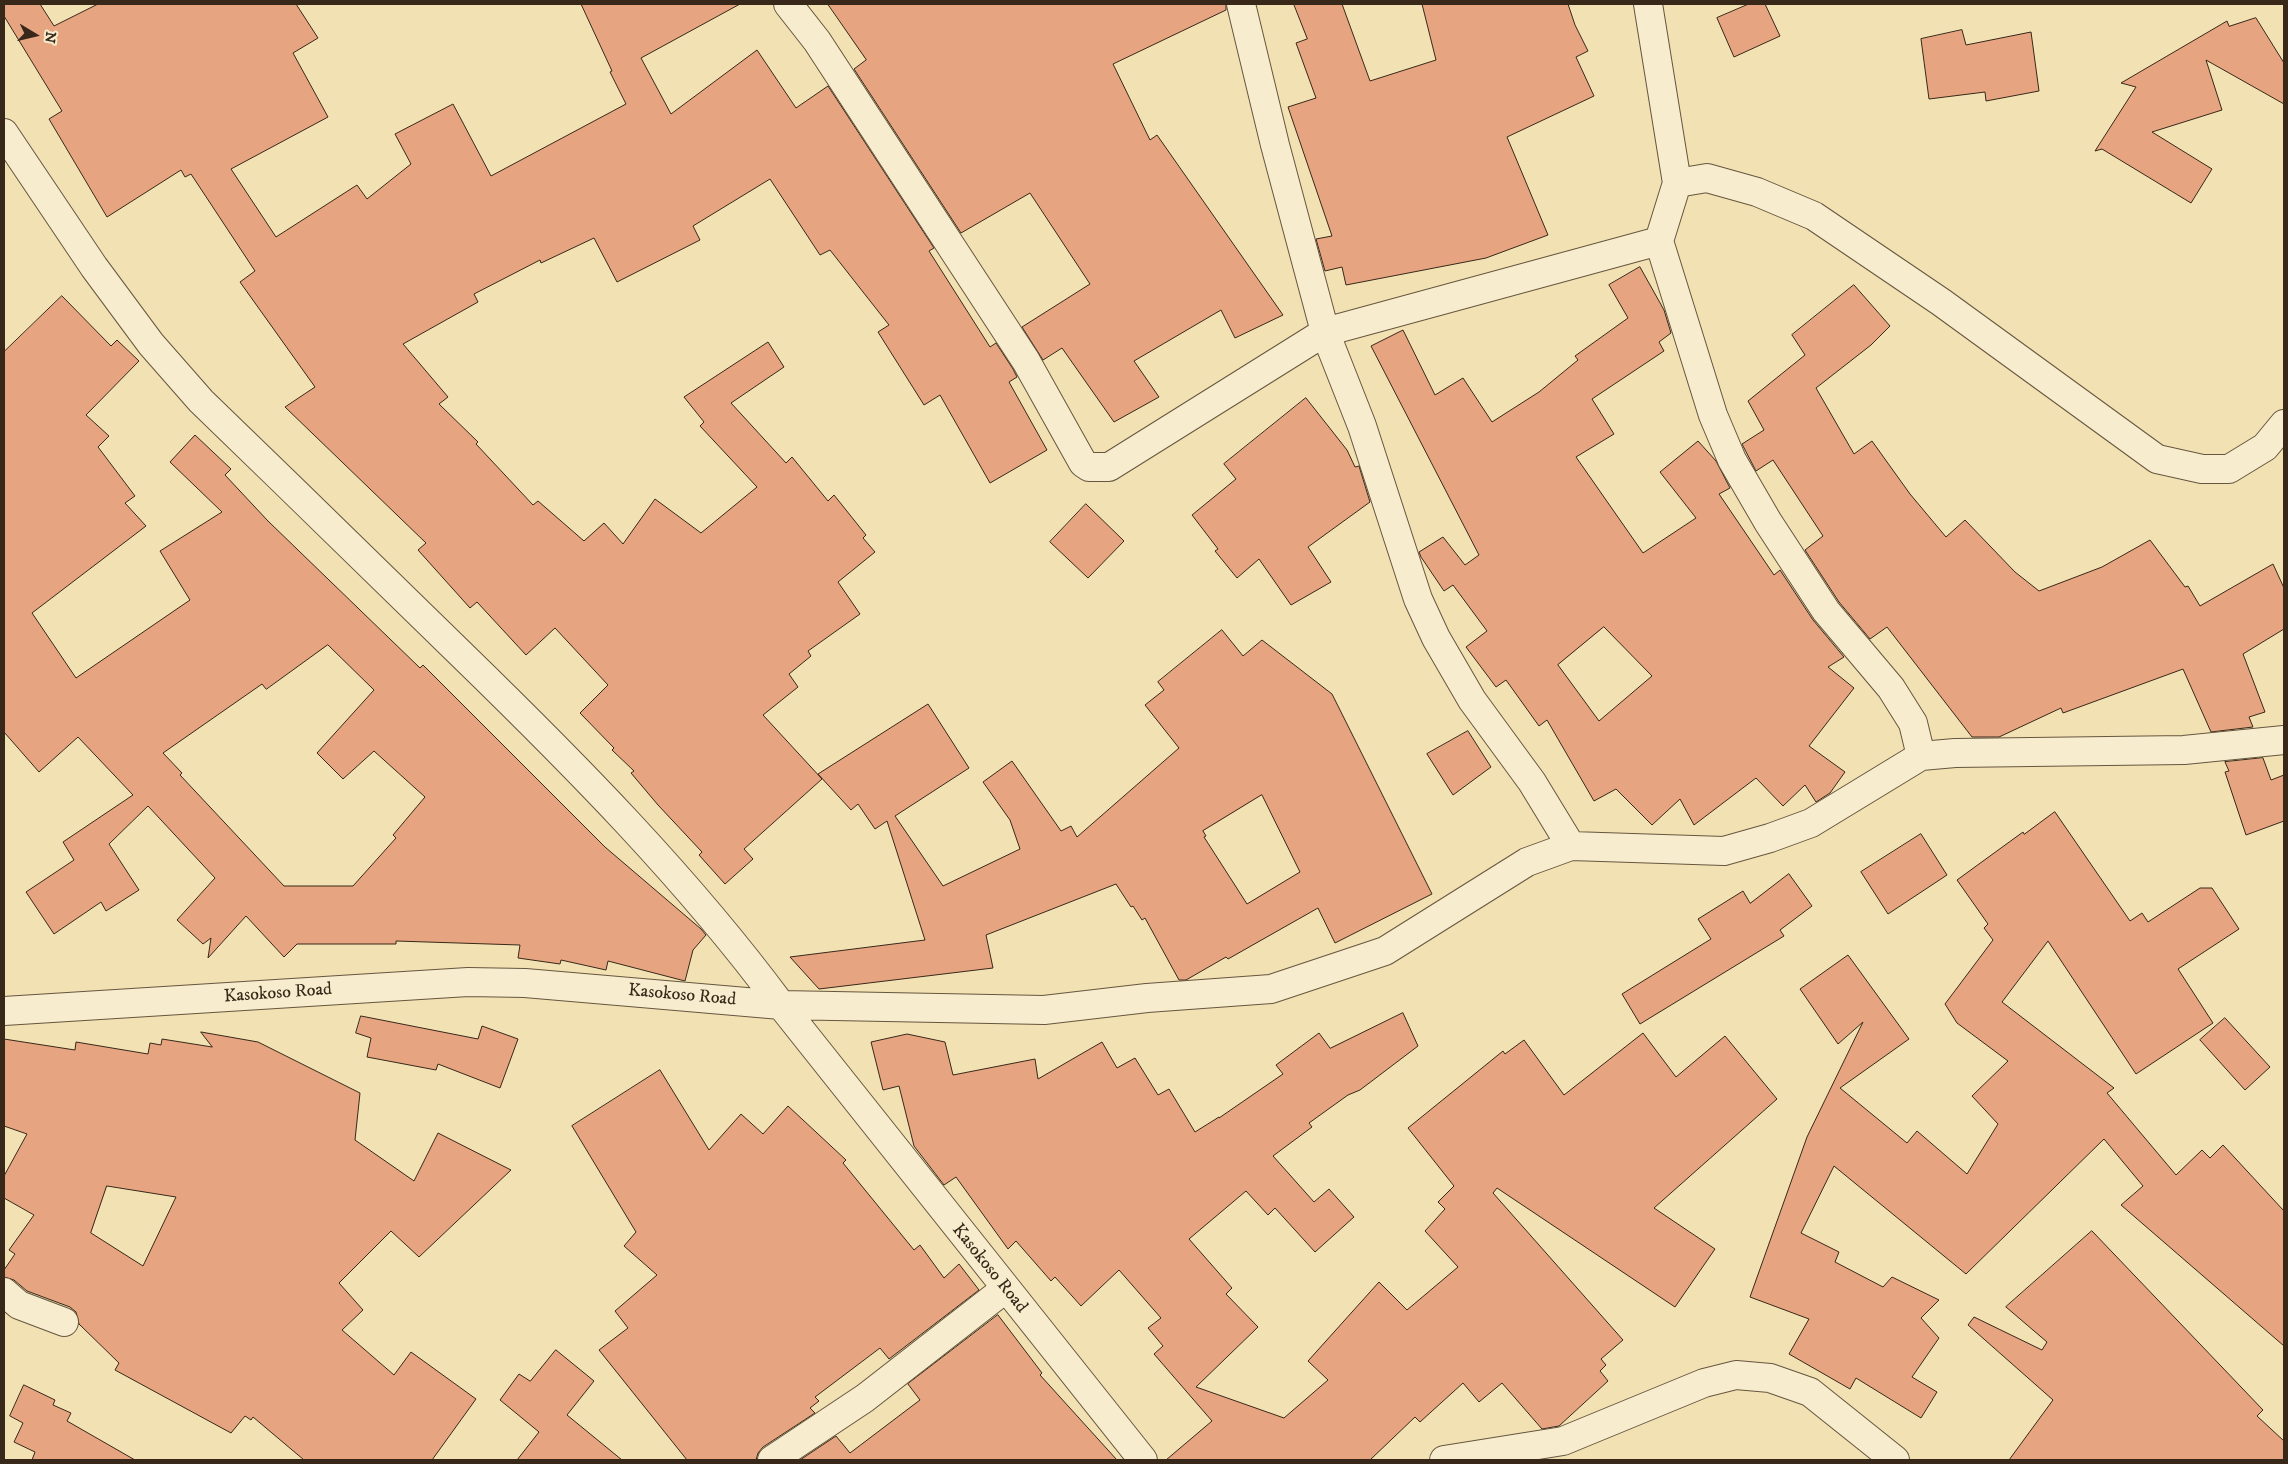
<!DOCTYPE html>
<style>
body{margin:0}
#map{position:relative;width:2288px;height:1464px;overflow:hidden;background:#f2e1b2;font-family:"IM FELL DW Pica",serif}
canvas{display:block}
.frame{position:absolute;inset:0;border:5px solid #372819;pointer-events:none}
.north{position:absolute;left:10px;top:10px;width:50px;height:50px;-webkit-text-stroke:4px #f7eccd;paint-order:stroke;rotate:99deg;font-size:14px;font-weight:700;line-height:20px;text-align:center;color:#372819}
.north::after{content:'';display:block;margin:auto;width:18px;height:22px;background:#372819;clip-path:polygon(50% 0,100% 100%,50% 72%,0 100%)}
</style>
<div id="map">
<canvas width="2288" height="1464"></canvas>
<div class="frame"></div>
<div class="north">N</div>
</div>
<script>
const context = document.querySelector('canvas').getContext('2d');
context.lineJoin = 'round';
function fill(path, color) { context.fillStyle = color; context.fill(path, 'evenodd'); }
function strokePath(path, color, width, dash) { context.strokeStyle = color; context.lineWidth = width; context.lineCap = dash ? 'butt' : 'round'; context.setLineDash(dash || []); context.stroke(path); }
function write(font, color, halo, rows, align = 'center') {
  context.font = font + ' "IM FELL DW Pica",serif'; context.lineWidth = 4.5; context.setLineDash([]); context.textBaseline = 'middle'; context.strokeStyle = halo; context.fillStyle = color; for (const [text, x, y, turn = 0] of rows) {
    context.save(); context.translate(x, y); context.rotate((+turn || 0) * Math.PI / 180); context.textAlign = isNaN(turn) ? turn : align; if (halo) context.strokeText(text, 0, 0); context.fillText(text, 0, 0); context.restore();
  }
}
const building = new Path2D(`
 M 4,4 L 40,4 L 54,26 L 98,4 L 296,4 L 318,38 L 293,53 L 328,117 L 231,169 L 276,237 L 357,185 L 367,199 L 411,164 L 395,134 L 453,104 L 491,176 L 626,104 L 610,72 L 612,71 L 581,4 L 740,4 L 641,58 L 671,114 L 757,50 L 796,108 L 828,86 L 934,248 L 929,251 L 990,347 L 996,343 L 1013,369 L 1017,377 L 1009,382 L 1047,450 L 990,483 L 940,395 L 924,405 L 878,332 L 889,325 L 830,250 L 820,255 L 770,179 L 693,226 L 700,240 L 617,282 L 594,238 L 541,263 L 540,260 L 474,294 L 478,302 L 403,344 L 448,397 L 439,404 L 478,442 L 476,444 L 533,505 L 538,501 L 584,541 L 604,523 L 623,544 L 655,499 L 701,533 L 757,487 L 700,426 L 704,422 L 684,397 L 768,342 L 784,367 L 731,403 L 786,463 L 792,457 L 828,501 L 834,495 L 866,535 L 863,538 L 875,552 L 838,582 L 860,614 L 808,651 L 811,656 L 789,674 L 798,687 L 763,715 L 822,779 L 744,849 L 753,859 L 725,884 L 699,855 L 702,852 L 658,805 L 631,773 L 634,771 L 612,750 L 614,748 L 580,713 L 608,685 L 555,628 L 526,655 L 477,602 L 470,608 L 418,550 L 426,543 L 285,407 L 315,387 L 240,282 L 255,271 L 191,174 L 185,177 L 181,170 L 107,217 L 49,119 L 62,111 L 4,16 Z
 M 828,4 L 1226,4 L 1226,10 L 1113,64 L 1150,140 L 1157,135 L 1283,315 L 1235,338 L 1221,310 L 1134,361 L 1159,397 L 1114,422 L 1062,348 L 1043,360 L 1022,327 L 1090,284 L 1030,193 L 961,233 L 854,69 L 866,60 Z
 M 1294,4 L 1342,4 L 1370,81 L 1436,60 L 1422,4 L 1568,4 L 1575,25 L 1588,51 L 1576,57 L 1594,96 L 1507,137 L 1548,235 L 1486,258 L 1346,285 L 1342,267 L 1325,271 L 1316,239 L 1332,236 L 1288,107 L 1316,98 L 1296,43 L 1307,39 Z
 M 1749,4 L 1765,4 L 1780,36 L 1734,57 L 1717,18 Z
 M 2256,18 L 2284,63 L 2284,104 L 2206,60 L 2222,110 L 2152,132 L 2212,169 L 2191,203 L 2102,149 L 2095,151 L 2136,87 L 2121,83 L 2227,21 L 2229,26 Z
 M 1962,30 L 1966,45 L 2031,32 L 2039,91 L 1986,101 L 1985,92 L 1929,99 L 1921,39 Z
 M 1640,267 L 1664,310 L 1671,333 L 1659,342 L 1664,351 L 1592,399 L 1614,434 L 1576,457 L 1643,553 L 1696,518 L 1660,472 L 1698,441 L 1716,461 L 1730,488 L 1719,494 L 1774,575 L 1780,570 L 1813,620 L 1844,657 L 1828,667 L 1854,688 L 1809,746 L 1845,772 L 1830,793 L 1816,802 L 1805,785 L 1783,806 L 1756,778 L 1694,825 L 1680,799 L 1652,825 L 1616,789 L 1594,801 L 1547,720 L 1539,726 L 1506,680 L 1496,687 L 1466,647 L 1487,631 L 1453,585 L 1444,591 L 1421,557 L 1419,552 L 1443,537 L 1465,565 L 1479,555 L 1371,346 L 1403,330 L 1435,395 L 1463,378 L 1492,422 L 1539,392 L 1578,360 L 1575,356 L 1628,318 L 1609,285 ZM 1604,627 L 1652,676 L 1599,721 L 1558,665 Z
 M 1854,285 L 1890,326 L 1871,345 L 1816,388 L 1854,454 L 1872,441 L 1910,494 L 1946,537 L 1965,520 L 2015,572 L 2039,591 L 2102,567 L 2150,540 L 2185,587 L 2188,586 L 2200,606 L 2273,564 L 2284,588 L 2284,629 L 2243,654 L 2265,712 L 2249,717 L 2253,727 L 2211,732 L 2183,669 L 2063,713 L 2061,708 L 1999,737 L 1972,737 L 1887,627 L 1870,639 L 1839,602 L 1805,550 L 1823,536 L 1773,460 L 1756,471 L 1742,444 L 1764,430 L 1748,401 L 1805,355 L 1792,335 Z
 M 62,296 L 111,346 L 117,340 L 139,361 L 86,415 L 109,436 L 98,447 L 135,496 L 125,503 L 146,526 L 32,613 L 76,678 L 190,600 L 160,551 L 222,512 L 170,462 L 195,435 L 231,469 L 225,475 L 268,521 L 420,668 L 423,665 L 605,847 L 701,929 L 706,935 L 693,950 L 685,981 L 608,961 L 606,970 L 561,960 L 560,964 L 518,958 L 520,945 L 396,941 L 396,944 L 297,944 L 284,957 L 246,916 L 208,958 L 211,938 L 203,944 L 177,920 L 215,878 L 148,806 L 109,844 L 139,890 L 106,911 L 101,902 L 54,934 L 26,892 L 74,860 L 63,842 L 133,795 L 78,737 L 39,772 L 4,732 L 4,352 ZM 328,645 L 374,690 L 317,753 L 343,779 L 374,751 L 425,797 L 393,835 L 396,838 L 353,886 L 284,886 L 180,775 L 182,773 L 163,753 L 262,684 L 266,689 Z
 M 1306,398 L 1347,450 L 1355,467 L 1359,466 L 1370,502 L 1308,547 L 1331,582 L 1291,605 L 1259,559 L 1237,578 L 1215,551 L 1218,549 L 1192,515 L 1236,479 L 1224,464 Z
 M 1086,504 L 1124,541 L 1088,578 L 1050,542 Z
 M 1222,630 L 1243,656 L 1262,640 L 1332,694 L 1432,894 L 1335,943 L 1318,908 L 1228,959 L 1226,957 L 1186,980 L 1179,980 L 1145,918 L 1142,920 L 1133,906 L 1131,907 L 1116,884 L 986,935 L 993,968 L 819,989 L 790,957 L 925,940 L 887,821 L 875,829 L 858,804 L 851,810 L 818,774 L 928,704 L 969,768 L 895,816 L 943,886 L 1020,849 L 1010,820 L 983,782 L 1012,761 L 1061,831 L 1071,826 L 1077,837 L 1179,748 L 1145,705 L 1164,690 L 1158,682 ZM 1262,795 L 1300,872 L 1247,904 L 1204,837 L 1206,836 L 1203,831 Z
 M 1468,731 L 1491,767 L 1453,795 L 1427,754 Z
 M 2263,758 L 2271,780 L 2284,775 L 2284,821 L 2246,835 L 2225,772 L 2229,771 L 2225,762 Z
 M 2055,812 L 2130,921 L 2142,913 L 2148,922 L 2200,888 L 2212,888 L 2239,929 L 2178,969 L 2213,1023 L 2136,1074 L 2048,941 L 2002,1002 L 2114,1088 L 2107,1093 L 2176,1175 L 2202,1150 L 2210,1158 L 2223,1145 L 2284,1211 L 2284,1346 L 2121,1205 L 2143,1186 L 2104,1139 L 1966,1274 L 1834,1166 L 1801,1233 L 1839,1252 L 1835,1262 L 1883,1287 L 1892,1277 L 1939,1300 L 1921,1318 L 1939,1338 L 1912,1377 L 1937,1392 L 1921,1418 L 1856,1378 L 1850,1389 L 1789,1354 L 1809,1319 L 1750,1297 L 1807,1137 L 1863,1022 L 1838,1044 L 1800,989 L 1848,955 L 1909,1039 L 1840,1088 L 1907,1143 L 1917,1131 L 1967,1174 L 1998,1124 L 1972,1096 L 2008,1061 L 1957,1023 L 1945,1004 L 1993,940 L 1984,928 L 1988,924 L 1957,880 L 2023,832 L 2024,834 Z
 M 1921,834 L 1947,875 L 1888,914 L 1861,872 Z
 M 1789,874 L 1812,906 L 1780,930 L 1784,936 L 1640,1024 L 1622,994 L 1711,939 L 1698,919 L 1743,891 L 1750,903 Z
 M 1403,1013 L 1418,1046 L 1360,1090 L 1348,1095 L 1309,1123 L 1312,1127 L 1273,1156 L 1314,1202 L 1329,1189 L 1354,1217 L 1315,1252 L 1275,1208 L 1268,1215 L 1246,1191 L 1189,1239 L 1232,1288 L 1226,1294 L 1258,1327 L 1196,1387 L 1284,1418 L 1328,1380 L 1308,1361 L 1379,1282 L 1407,1310 L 1458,1267 L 1425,1231 L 1445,1209 L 1438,1202 L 1454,1186 L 1408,1128 L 1503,1051 L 1505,1054 L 1524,1040 L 1564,1095 L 1643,1033 L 1676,1077 L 1725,1036 L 1777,1099 L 1654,1208 L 1715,1249 L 1675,1307 L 1497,1188 L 1493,1193 L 1623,1340 L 1601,1359 L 1606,1365 L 1600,1371 L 1608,1381 L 1559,1426 L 1542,1429 L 1502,1383 L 1479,1402 L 1463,1383 L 1420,1422 L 1415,1417 L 1370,1460 L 1166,1460 L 1212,1421 L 1154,1354 L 1163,1346 L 1148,1328 L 1161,1318 L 1119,1270 L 1081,1306 L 1055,1277 L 1051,1281 L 1016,1241 L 1008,1249 L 956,1177 L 944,1185 L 914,1146 L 899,1086 L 883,1090 L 871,1042 L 907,1034 L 945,1042 L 953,1075 L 1035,1059 L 1038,1079 L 1102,1042 L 1117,1068 L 1135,1058 L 1158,1095 L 1169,1089 L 1195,1132 L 1219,1117 L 1219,1118 L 1283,1074 L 1276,1065 L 1319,1033 L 1330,1048 Z
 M 361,1016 L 478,1039 L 482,1026 L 518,1039 L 500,1088 L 438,1064 L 436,1070 L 367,1057 L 371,1038 L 356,1033 Z
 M 2225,1018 L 2270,1067 L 2245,1090 L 2200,1040 Z
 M 201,1032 L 258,1042 L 360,1093 L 355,1140 L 414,1181 L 438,1133 L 511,1170 L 419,1257 L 391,1231 L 339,1283 L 363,1310 L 342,1330 L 394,1375 L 411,1352 L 476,1399 L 432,1460 L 304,1460 L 253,1417 L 251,1420 L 245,1416 L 231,1433 L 115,1370 L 119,1363 L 79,1324 L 76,1312 L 70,1307 L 27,1291 L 14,1280 L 4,1277 L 4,1270 L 15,1254 L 9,1250 L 34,1215 L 4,1198 L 4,1176 L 27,1134 L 4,1126 L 4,1039 L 75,1050 L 76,1042 L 148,1054 L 150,1043 L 161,1045 L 162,1039 L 212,1047 ZM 107,1186 L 176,1197 L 143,1266 L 91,1233 Z
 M 660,1070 L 709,1150 L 741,1114 L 763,1134 L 788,1106 L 846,1160 L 843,1163 L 914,1250 L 920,1245 L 944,1278 L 959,1264 L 979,1290 L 889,1359 L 880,1348 L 815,1397 L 819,1401 L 810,1408 L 815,1413 L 763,1447 L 758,1453 L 756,1460 L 687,1460 L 599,1350 L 628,1328 L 615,1311 L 657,1275 L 624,1246 L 636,1232 L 572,1126 Z
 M 2092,1231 L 2263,1410 L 2257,1416 L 2284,1441 L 2284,1460 L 2009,1460 L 2053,1400 L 1968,1325 L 1974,1317 L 2042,1350 L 2047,1342 L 2006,1307 Z
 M 998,1315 L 1042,1373 L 1040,1375 L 1117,1460 L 800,1460 L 836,1436 L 850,1453 L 920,1400 L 908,1384 Z
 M 556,1350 L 594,1381 L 567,1415 L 622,1460 L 517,1460 L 539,1432 L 500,1400 L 519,1374 L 530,1381 Z
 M 24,1385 L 55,1400 L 53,1405 L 71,1413 L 67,1421 L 135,1460 L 32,1460 L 35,1452 L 14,1442 L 23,1423 L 10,1416 Z`);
fill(building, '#e7a481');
strokePath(building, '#372819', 1);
const minor = new Path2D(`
 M 788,4 L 817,41 L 1026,361 L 1083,463 L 1089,467 L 1109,467 L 1325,332 L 1659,241
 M 1241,4 L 1275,145 L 1325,332 L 1362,426 L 1418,599 L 1436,638 L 1472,700 L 1532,782 L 1571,846
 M 1648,4 L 1677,183 L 1659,241 L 1713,415 L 1732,460 L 1768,522 L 1826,611 L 1891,688 L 1913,723 L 1921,756
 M 4,133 L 94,267 L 151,344 L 201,401 C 288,485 374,569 461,654 C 574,764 687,878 781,1005 L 1044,1010 L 1147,998 L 1271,989 L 1385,951 L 1527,862 L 1571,846 L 1724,851 L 1770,838 L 1811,823 L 1921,756 L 1955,753 L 2184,750 L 2284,740
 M 1677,183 L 1707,178 L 1757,192 L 1814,216 L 1941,302 L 2157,459 L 2202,469 L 2229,469 L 2265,447 L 2284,424
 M 4,1011 L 468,982 L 525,983 L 781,1005 L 1143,1460
 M 4,1292 L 19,1305 L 64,1322
 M 772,1460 L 865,1398 L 1005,1289
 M 1444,1460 L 1563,1441 L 1704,1383 L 1736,1375 L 1770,1378 L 1810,1392 L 1895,1460`);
strokePath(minor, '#66563f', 30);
strokePath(minor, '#f7eccd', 28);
write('18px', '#372819', '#f7eccd', [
 ["Kasokoso Road",278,994,-4],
 ["Kasokoso Road",682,996,5],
 ["Kasokoso Road",989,1269,51]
]);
</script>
